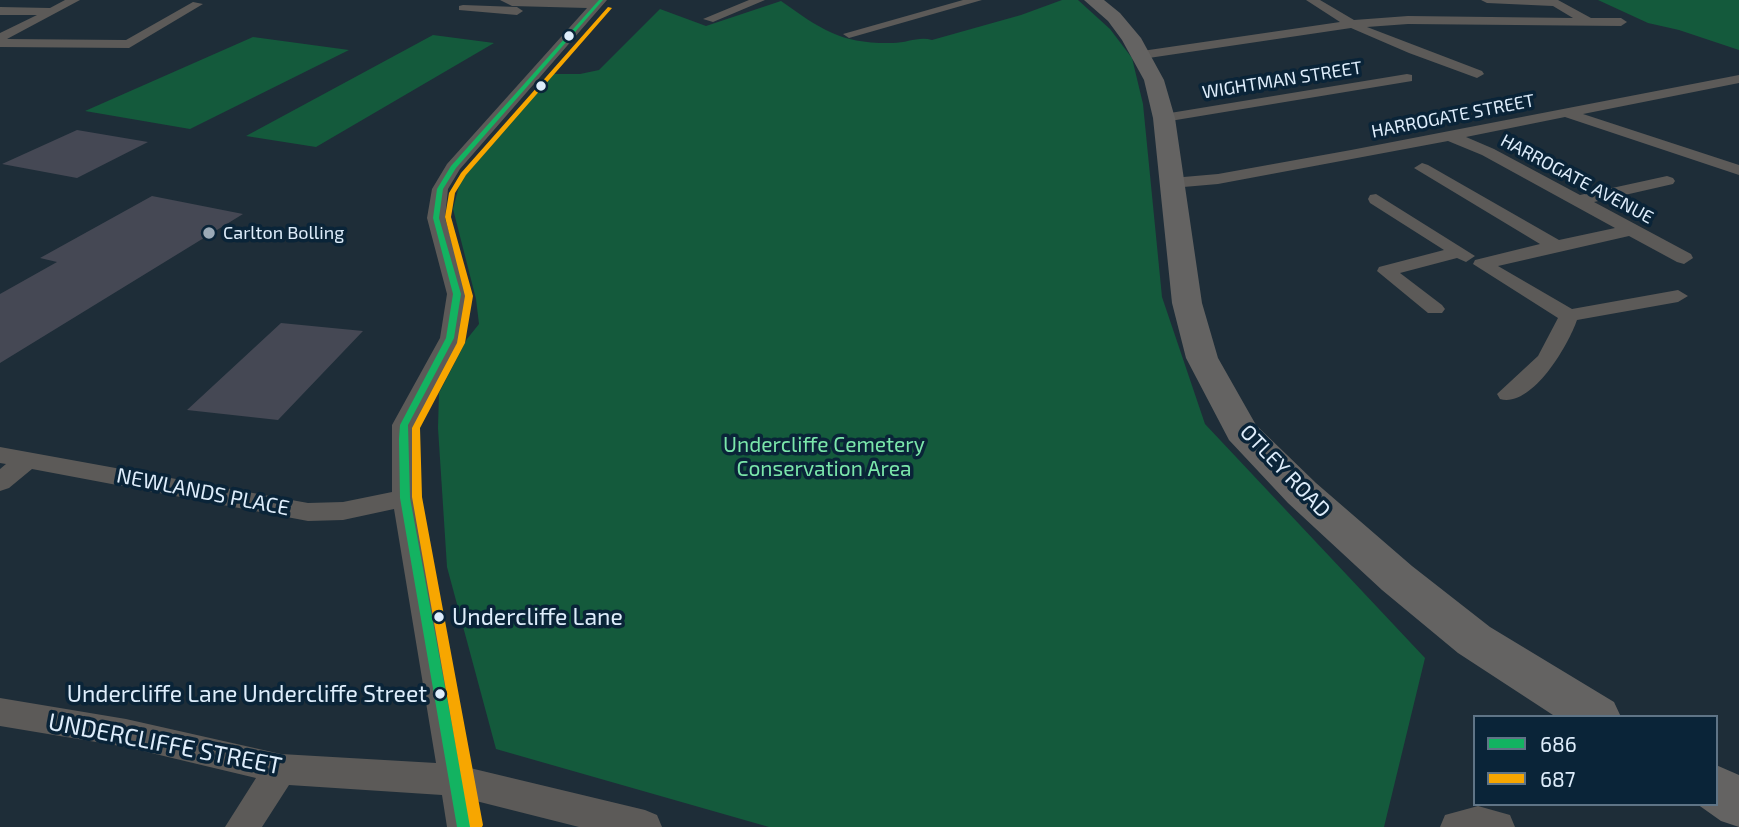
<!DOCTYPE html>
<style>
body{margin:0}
#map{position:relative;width:1739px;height:827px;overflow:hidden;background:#1e2d38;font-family:"Exo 2",sans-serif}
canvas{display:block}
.legend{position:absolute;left:1473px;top:715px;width:245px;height:91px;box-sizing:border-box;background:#0a2438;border:2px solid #5f7486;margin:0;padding:9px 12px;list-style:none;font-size:21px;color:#deedfb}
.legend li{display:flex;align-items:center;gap:14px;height:35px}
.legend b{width:35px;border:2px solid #5f7486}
</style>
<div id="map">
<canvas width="1739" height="827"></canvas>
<ul class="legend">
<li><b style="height:9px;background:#13b361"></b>686</li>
<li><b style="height:9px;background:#f7a600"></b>687</li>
</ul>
</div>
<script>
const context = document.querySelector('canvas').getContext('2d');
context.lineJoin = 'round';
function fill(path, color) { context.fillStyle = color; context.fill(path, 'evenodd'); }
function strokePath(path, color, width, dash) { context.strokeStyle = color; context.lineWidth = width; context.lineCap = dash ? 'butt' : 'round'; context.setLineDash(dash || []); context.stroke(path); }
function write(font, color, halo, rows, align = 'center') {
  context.font = font + ' "Exo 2",sans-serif'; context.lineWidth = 7; context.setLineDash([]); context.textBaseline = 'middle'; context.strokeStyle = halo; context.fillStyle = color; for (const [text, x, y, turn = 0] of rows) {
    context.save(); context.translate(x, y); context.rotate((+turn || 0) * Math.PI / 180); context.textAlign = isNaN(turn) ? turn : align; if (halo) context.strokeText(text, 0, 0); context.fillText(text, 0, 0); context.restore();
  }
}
fill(new Path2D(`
 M 1062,0 L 1078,0 L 1110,29 L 1132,58 L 1143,104 L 1162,297 L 1205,424 L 1425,658 L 1384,827 L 769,827 L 496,749 L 447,567 L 438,428 L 439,393 L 467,339 L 479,324 L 476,299 L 453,209 L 460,182 L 551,74 L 580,74 L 599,70 L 660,9 L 706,26 L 781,1 C 822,30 841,44 893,43 C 907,43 919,36 932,40 L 1021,15 Z
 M 1588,0 L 1739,0 L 1739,50 L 1679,30 L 1648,23 L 1598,0 Z
 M 433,35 L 494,43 L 316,147 L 246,136 Z
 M 253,37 L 349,50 L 190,129 L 85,111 Z`), '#145a3c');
fill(new Path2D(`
 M 77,130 L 148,142 L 77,178 L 2,164 Z
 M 152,196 L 243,214 L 0,363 L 0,294 L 57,262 L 40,258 Z
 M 281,323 L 363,331 L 278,420 L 187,410 Z`), '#454854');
fill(new Path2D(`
 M 65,0 L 80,0 L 7,39 L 126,40 L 193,2 L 203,4 L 129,48 L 0,47 L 0,33 L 37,15 L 0,15 L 0,7 L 50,8 Z
 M 500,0 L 607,0 L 460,169 L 448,189 L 445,218 L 467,294 L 460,338 L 416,425 L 416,439 L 418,498 L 470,768 L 645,810 L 657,815 L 662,827 L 579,827 L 476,801 L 481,827 L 447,827 L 442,795 L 289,785 L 262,827 L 225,827 L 256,778 L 126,747 L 0,726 L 0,698 L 126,719 L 281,754 L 436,763 L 394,509 L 343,520 L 308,521 L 32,469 L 9,488 L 0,491 L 0,469 L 6,464 L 0,463 L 0,447 L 308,503 L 343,502 L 392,492 L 392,425 L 440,338 L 447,294 L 427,218 L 432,189 L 447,164 L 587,8 L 512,6 Z
 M 749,0 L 765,0 L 713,22 L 703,19 Z
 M 963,0 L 982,0 L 849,38 L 843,34 Z
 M 1306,0 L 1320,0 L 1354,20 L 1408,16 L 1573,18 L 1553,6 L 1487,3 L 1481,0 L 1558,0 L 1591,18 L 1621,18 L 1627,22 L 1621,26 L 1408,24 L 1367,27 L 1482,71 L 1484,74 L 1477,78 L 1409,53 L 1351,28 L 1142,59 L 1136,55 L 1142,51 L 1340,22 Z
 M 463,5 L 517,7 L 523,11 L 517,15 L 459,10 L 459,6 Z
 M 1407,74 L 1412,75 L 1412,81 L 1164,122 L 1157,118 L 1164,114 Z
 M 1739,75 L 1739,83 L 1583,114 L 1739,165 L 1739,175 L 1565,117 L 1466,137 L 1494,149 L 1580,195 L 1667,176 L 1673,178 L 1675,181 L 1673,184 L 1594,202 L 1691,254 L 1693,258 L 1684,264 L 1677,262 L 1629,236 L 1498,266 L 1572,309 L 1678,290 L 1688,296 L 1678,302 L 1577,320 C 1568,346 1532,408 1500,399 L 1497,394 L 1538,356 L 1558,318 L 1473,264 L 1475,260 L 1540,244 L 1414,168 L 1422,163 L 1428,165 L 1559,240 L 1615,228 L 1482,155 L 1448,141 L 1218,184 L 1172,188 L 1164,183 L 1172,178 L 1218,174 L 1351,150 Z
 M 1376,194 L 1475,256 L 1466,262 L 1457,258 L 1400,273 L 1442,305 L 1445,309 L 1442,313 L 1428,313 L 1377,271 L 1379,267 L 1444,250 L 1370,203 L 1368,199 L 1370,195 Z
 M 1478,806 L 1510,815 L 1515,827 L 1440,827 L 1445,815 Z`), '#5c5a58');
fill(new Path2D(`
 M 1084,0 L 1104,0 L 1120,13 L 1141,38 L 1164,80 L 1175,118 L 1202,303 L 1218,358 L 1256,425 L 1316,483 L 1412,566 L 1490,627 L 1614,702 L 1621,717 L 1556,717 L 1458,653 L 1382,590 L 1288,503 L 1229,440 L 1186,358 L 1172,303 L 1153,118 L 1144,80 L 1122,40 L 1108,21 Z
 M 1716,765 L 1739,775 L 1739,827 L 1721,821 L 1697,804 L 1716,804 Z`), '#646362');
fill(new Path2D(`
 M 599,0 L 603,0 L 456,168 L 443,189 L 439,218 L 461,294 L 454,338 L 408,425 L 410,498 L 471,827 L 457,827 L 400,498 L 399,439 L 400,425 L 446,338 L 453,294 L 433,218 L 437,189 L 451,166 Z`), '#13b361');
fill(new Path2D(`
 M 608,7 L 612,8 L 466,175 L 455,193 L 451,217 L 473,296 L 465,343 L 420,428 L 422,497 L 483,825 L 482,827 L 470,827 L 412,497 L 412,428 L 457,343 L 465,296 L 445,217 L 449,193 L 461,173 Z`), '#f7a600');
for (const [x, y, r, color] of [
 [569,36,6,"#deedfb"],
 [541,86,6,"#deedfb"],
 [209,233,7,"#9baab7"],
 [439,617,6,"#deedfb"],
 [440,694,6,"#deedfb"]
]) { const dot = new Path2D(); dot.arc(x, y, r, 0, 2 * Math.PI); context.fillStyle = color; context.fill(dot); strokePath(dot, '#0a2438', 2.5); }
write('18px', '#deedfb', '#0a2438', [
 ["WIGHTMAN STREET",1282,80,-9],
 ["HARROGATE STREET",1453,116,-11],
 ["HARROGATE AVENUE",1577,179,28]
]);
write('18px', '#deedfb', '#0a2438', [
 ["Carlton Bolling",223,233]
], 'left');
write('21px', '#7ae6aa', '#0a2438', [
 ["Undercliffe Cemetery",824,445],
 ["Conservation Area",824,469]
]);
write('21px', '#deedfb', '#0a2438', [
 ["OTLEY ROAD",1285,471,46],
 ["NEWLANDS PLACE",203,492,11]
]);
write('23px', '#deedfb', '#0a2438', [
 ["Undercliffe Lane",452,617],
 ["Undercliffe Lane Undercliffe Street",427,694,"right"]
], 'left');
write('24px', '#deedfb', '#0a2438', [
 ["UNDERCLIFFE STREET",165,744,11]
]);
</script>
